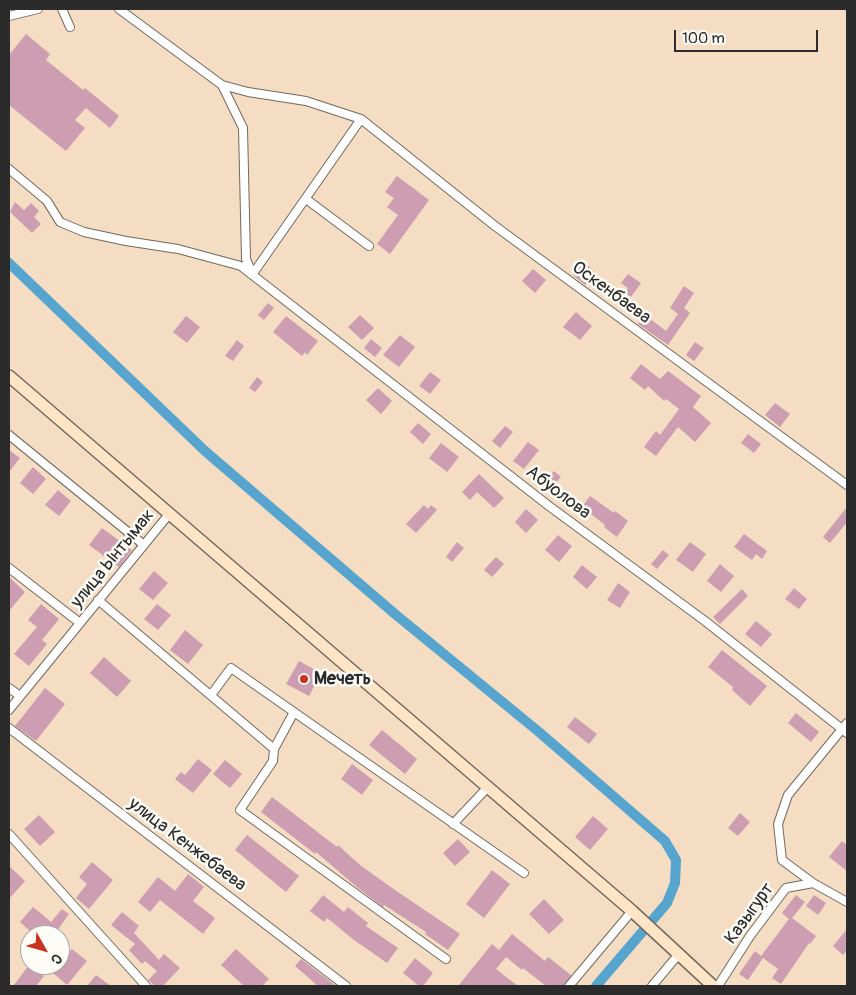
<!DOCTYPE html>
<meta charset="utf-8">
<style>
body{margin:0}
#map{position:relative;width:856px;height:995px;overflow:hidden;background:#f4ddc2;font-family:Pangolin,sans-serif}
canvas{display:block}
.frame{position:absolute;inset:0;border:10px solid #2b2b2b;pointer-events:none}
.north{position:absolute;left:20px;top:925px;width:50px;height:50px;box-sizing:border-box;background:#fdfcf7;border:1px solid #a9a8a5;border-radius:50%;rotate:128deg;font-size:14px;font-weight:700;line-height:20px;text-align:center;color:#2b2b2b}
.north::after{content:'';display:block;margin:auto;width:18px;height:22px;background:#c8321e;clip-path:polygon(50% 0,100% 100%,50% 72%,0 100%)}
.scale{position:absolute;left:674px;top:30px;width:144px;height:22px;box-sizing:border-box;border:2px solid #2b2b2b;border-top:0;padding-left:6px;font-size:15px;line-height:18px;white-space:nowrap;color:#2b2b2b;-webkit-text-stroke:4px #fdfcf7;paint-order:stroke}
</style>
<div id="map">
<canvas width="856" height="995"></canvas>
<div class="frame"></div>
<div class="north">С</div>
<div class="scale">100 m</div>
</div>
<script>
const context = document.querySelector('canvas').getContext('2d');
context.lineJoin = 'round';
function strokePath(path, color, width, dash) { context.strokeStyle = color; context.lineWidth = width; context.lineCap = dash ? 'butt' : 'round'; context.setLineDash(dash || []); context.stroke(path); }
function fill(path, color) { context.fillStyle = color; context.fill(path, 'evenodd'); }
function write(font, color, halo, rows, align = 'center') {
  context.font = font + ' Pangolin,sans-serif'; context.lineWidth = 5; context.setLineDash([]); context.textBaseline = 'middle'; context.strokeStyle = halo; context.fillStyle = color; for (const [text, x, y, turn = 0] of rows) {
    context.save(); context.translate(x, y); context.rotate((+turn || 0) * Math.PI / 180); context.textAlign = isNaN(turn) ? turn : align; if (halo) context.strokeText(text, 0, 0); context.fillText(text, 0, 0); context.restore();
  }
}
strokePath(new Path2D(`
 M 9,263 L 205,451 L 395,614 L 539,732 L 665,841 L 676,860 L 675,883 L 667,903 L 596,986`), '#57a4cf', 10);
fill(new Path2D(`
 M 26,34 L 50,54 L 46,60 L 83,90 L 85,88 L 119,116 L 110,128 L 86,108 L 75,120 L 85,128 L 66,151 L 9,105 L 9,55 Z
 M 397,176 L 429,200 L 390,254 L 377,244 L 398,215 L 387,207 L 394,198 L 385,192 Z
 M 15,202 L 24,210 L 31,203 L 39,211 L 34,217 L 41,224 L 32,233 L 10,212 Z
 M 584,262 L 596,273 L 585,285 L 573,275 Z
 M 533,269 L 546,280 L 535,293 L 522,281 Z
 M 628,274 L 641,283 L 631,297 L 625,293 L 628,288 L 621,283 Z
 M 684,286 L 694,293 L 684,308 L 690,313 L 668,345 L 638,324 L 645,315 L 666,331 L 678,314 L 670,308 Z
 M 268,303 L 274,308 L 264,320 L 258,315 Z
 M 576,312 L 592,326 L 580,340 L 563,327 Z
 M 360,315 L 374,328 L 362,340 L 348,327 Z
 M 186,316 L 200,327 L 187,343 L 173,332 Z
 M 286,316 L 318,341 L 307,355 L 305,352 L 302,356 L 273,332 Z
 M 400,335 L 415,347 L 399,367 L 383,355 Z
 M 371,339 L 382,348 L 375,357 L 364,348 Z
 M 237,340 L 244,346 L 233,361 L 225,356 Z
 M 695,342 L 704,348 L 694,361 L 686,355 Z
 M 641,364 L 660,379 L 668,371 L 701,396 L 693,407 L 711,423 L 695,442 L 678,427 L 656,456 L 644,447 L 656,431 L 660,435 L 679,409 L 666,399 L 664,401 L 648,386 L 645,390 L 630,378 Z
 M 430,372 L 441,380 L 430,394 L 419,386 Z
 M 257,377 L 263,382 L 255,392 L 249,388 Z
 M 378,388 L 392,401 L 381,414 L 366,400 Z
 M 775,403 L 790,414 L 780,427 L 765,415 Z
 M 418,423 L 431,434 L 423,444 L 410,432 Z
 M 505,426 L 513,432 L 500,448 L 492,441 Z
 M 748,434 L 761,444 L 754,453 L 741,443 Z
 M 528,442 L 539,450 L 524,469 L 513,461 Z
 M 441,443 L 459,457 L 447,472 L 429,458 Z
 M 9,450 L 20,458 L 9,472 Z
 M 33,467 L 46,479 L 33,494 L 20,483 Z
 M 554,471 L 561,477 L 549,490 L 537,479 L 543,473 L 548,477 Z
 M 479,474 L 504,498 L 494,508 L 477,492 L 470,500 L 462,492 Z
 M 58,490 L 71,501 L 59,516 L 45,505 Z
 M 590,496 L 614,513 L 615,511 L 628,521 L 617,537 L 604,527 L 605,525 L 582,507 Z
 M 424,505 L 428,509 L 431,505 L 437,510 L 416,533 L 406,524 Z
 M 847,507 L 847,522 L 830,543 L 823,537 Z
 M 526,509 L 538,520 L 526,533 L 515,522 Z
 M 102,528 L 132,550 L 119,567 L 89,545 Z
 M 744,534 L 767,551 L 762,559 L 756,554 L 752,560 L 734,547 Z
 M 558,535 L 572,546 L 559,562 L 545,550 Z
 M 457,542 L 464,548 L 452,562 L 446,557 Z
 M 690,542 L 706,554 L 693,572 L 676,560 Z
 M 663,550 L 669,555 L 657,569 L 651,564 Z
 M 496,557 L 504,564 L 492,577 L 484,570 Z
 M 720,564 L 734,576 L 721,592 L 707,581 Z
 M 582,565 L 597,577 L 587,589 L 573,577 Z
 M 154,571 L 168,583 L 153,600 L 139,589 Z
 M 9,577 L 25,592 L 9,611 Z
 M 618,583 L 630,592 L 620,608 L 607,600 Z
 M 794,588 L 807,599 L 799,609 L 785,599 Z
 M 742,589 L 748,596 L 720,624 L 713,617 Z
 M 41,604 L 59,619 L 42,640 L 47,644 L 29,666 L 14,654 L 37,627 L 28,620 Z
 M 157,604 L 171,615 L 158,630 L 144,619 Z
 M 756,621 L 772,634 L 761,647 L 745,634 Z
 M 185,630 L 203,645 L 188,664 L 170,650 Z
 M 722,650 L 767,686 L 750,706 L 732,690 L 733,687 L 708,667 Z
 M 104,657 L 131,681 L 117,697 L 90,673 Z
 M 299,661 L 321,673 L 309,696 L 286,684 Z
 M 45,688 L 65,704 L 36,741 L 15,726 Z
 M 796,713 L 819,732 L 811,742 L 788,723 Z
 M 575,717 L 597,734 L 589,744 L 567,727 Z
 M 382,730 L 417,759 L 405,774 L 369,745 Z
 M 198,759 L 212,770 L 193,793 L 175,779 L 181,772 L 185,775 Z
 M 225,760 L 242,774 L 230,788 L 213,774 Z
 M 352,764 L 373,780 L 362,795 L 341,779 Z
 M 272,797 L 337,847 L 338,845 L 360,865 L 395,890 L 460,934 L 448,950 L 425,934 L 426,932 L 384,905 L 383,907 L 358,888 L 316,852 L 315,854 L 261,812 Z
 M 740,813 L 750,822 L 738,836 L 728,828 Z
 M 39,815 L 55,832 L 40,846 L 24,829 Z
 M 593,816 L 608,829 L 590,850 L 575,837 Z
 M 247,835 L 299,876 L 286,892 L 235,850 Z
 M 458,839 L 470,852 L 455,866 L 443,853 Z
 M 842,841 L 847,845 L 847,871 L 829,857 Z
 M 92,862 L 113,880 L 89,909 L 76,898 L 87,884 L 79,877 Z
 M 9,866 L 25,881 L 9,899 Z
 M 492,870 L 510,884 L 484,918 L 466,904 Z
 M 188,874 L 204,887 L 193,901 L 215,918 L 203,934 L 160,900 L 150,912 L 138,902 L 158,877 L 175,891 Z
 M 323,895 L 344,912 L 348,907 L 368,923 L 366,926 L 398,948 L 387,963 L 354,940 L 327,918 L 324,922 L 310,911 Z
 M 796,895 L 805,902 L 792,918 L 816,936 L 810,944 L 809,943 L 781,984 L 772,978 L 778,969 L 763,958 L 748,980 L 739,974 L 755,951 L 761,956 L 789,919 L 782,913 Z
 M 814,895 L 826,903 L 818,915 L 806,906 Z
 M 544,899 L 564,920 L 549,934 L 529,914 Z
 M 33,907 L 51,922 L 62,909 L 69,914 L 54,935 L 49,935 L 39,927 L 33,934 L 20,922 Z
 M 122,912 L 139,926 L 134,933 L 159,960 L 164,954 L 180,968 L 163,986 L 155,986 L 148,980 L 157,971 L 145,961 L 142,964 L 129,950 L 135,944 L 111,925 Z
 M 847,929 L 847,950 L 843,955 L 833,946 Z
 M 512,934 L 545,961 L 548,957 L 571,975 L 564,986 L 546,986 L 523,968 L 522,970 L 506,957 L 496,969 L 518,986 L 458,986 L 492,944 L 499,950 Z
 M 72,949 L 87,961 L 67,985 L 53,973 Z
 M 236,949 L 269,979 L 262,986 L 244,986 L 221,965 Z
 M 415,958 L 433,973 L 423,986 L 419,986 L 403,973 Z
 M 301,959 L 327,979 L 336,986 L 318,986 L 295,966 Z
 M 29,965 L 44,976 L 36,986 L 13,986 Z
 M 96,975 L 111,986 L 87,986 Z`), '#cd9eb1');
const minor = new Path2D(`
 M 62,9 L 70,27
 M 119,9 L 222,85 L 243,128 L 246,259 L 252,273
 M 9,16 L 38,9
 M 222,85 L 248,92 L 306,101 L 361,119 L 495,226 L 847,485
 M 9,169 L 47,201 L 60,222 L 84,232 L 126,241 L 178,249 L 241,266 L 549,506 L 705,621 L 847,733
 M 306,199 L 369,246
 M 252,275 L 361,119
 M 9,435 L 144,545
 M 9,568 L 80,623
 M 98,600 L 274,749
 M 9,688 L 20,696
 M 211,695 L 231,668 L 524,873
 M 9,710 L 170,513
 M 294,712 L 274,749 L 273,761 L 240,810 L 446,959
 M 9,728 L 346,986
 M 453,824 L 488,787
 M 9,834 L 146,986
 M 813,883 L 782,860 L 778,824 L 788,795 L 847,723
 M 569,986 L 632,911
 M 652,986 L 678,955
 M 718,986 L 750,936 L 786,888 L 813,883 L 847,902`);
const secondary = new Path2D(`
 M 9,376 L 632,911 L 713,986`);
strokePath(minor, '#716960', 10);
strokePath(secondary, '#716960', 14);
strokePath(minor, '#fff', 8);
strokePath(secondary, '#ffe4c6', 11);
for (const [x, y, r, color] of [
 [304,679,5,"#c8321e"]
]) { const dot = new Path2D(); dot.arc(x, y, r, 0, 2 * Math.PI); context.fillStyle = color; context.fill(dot); strokePath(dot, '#fdfcf7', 2); }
write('18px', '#2b2b2b', '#fdfcf7', [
 ["Оскенбаева",611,293,36],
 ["Абуолова",558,493,37],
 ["улица Ынтымак",113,559,-51],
 ["улица Кенжебаева",187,845,37],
 ["Казыгурт",750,914,-54]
]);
write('bold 18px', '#2b2b2b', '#fdfcf7', [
 ["Мечеть",314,679]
], 'left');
</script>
